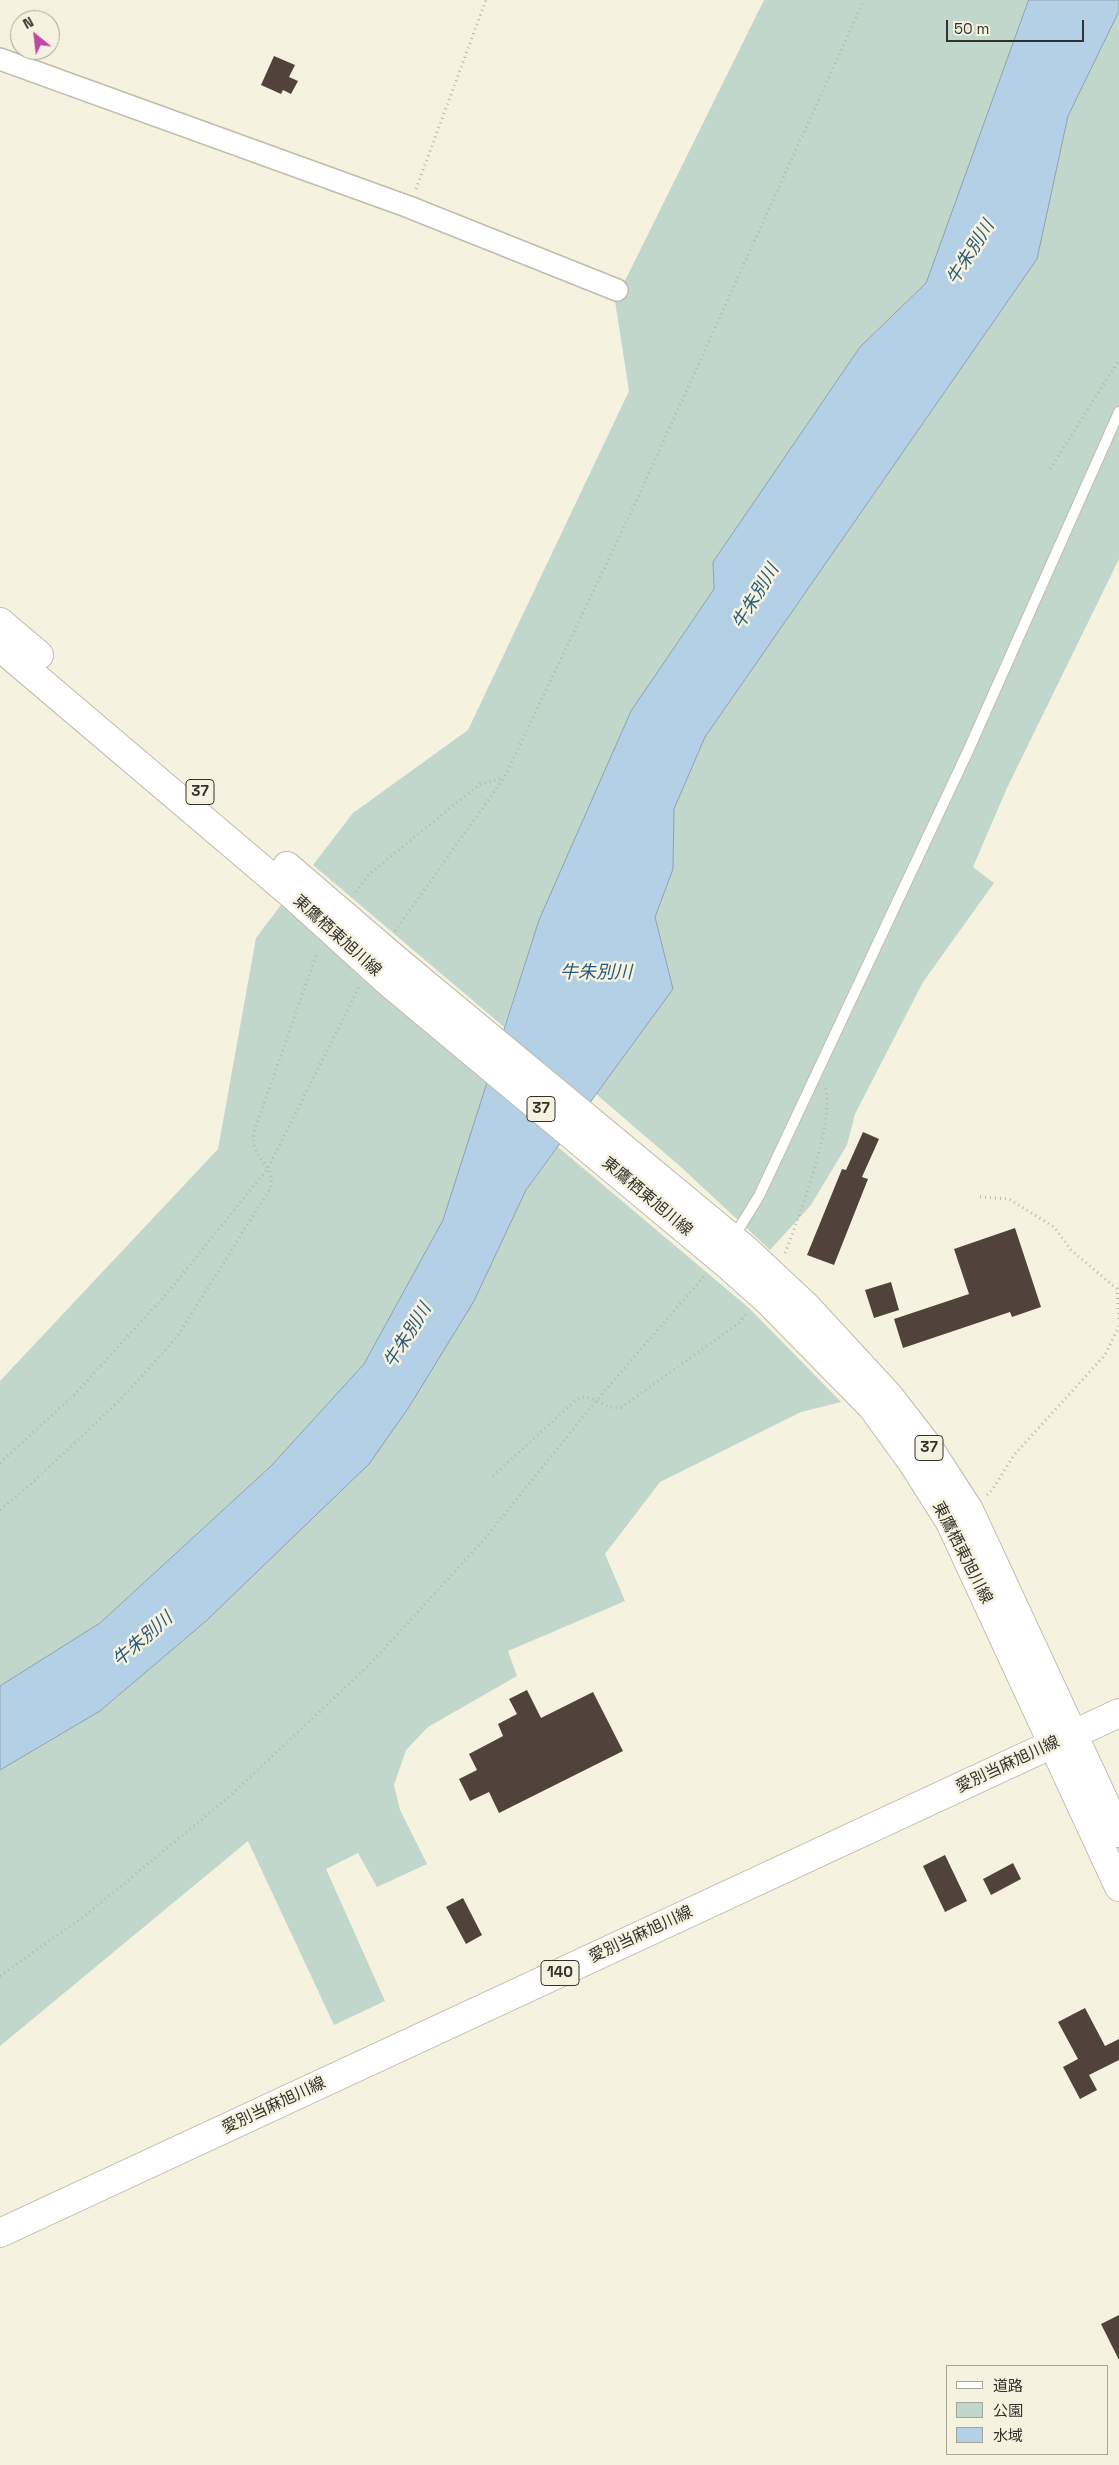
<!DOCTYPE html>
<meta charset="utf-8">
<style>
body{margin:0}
#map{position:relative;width:1119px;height:2465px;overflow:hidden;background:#f5f2e0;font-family:"Space Grotesk","Noto Sans JP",sans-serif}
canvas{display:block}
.legend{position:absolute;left:946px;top:2365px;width:162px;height:90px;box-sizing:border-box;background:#f5f2e0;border:1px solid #a7a598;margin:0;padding:6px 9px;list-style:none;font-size:15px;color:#32312b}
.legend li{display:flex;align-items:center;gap:10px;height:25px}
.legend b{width:25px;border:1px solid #a7a598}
.north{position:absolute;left:10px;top:10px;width:50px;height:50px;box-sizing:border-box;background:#f5f2e0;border:1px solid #a7a598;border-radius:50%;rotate:331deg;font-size:14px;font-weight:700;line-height:20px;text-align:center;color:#32312b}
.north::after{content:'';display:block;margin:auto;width:18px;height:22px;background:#be49a0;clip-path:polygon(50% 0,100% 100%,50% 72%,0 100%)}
.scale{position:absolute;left:946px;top:20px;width:138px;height:22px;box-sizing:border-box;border:2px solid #32312b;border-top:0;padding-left:6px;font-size:15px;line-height:18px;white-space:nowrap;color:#32312b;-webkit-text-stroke:4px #f5f2e0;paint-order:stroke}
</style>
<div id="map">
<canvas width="1119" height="2465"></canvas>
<ul class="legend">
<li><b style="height:6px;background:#fff"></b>道路</li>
<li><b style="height:14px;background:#c1d7cb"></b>公園</li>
<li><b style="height:14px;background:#b3d0e6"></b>水域</li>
</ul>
<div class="north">N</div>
<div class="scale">50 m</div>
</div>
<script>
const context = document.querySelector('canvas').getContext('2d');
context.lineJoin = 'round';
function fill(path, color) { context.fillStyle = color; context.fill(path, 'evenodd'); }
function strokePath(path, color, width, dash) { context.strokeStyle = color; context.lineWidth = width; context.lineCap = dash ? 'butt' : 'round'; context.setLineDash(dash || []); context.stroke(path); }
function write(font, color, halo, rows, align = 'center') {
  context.font = font + ' "Space Grotesk","Noto Sans JP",sans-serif'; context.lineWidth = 5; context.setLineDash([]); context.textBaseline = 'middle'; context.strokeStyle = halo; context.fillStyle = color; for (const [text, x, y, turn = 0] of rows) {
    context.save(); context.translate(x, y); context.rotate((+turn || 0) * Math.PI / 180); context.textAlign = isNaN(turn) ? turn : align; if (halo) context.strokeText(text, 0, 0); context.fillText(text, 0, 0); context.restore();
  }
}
fill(new Path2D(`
 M 764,0 L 1029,0 L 926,283 L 860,347 L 713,562 L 714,589 L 631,711 L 539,920 L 504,1027 L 313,865 L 353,813 L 468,730 L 629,391 L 615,301 Z
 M 1119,11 L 1119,559 L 1007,788 L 973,867 L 994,883 L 923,982 L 855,1114 L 847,1145 L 811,1205 L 770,1250 L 681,1167 L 596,1094 L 673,989 L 655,917 L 673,869 L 674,809 L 705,737 L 1037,259 L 1068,116 Z
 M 290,893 L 492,1068 L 443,1220 L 364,1364 L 271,1466 L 100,1623 L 0,1686 L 0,1381 L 218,1149 L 256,938 Z
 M 558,1147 L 749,1308 L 841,1402 L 801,1412 L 660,1482 L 605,1554 L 625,1601 L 508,1651 L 517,1676 L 428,1727 L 406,1750 L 394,1785 L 400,1810 L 427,1864 L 377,1887 L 358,1853 L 326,1869 L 385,2001 L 334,2025 L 248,1841 L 0,2046 L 0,1770 L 100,1711 L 206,1621 L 474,1301 L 526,1190 Z`), '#c1d7cb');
const water = new Path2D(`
 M 1029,0 L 1119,0 L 1119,11 L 1068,116 L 1037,259 L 705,737 L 674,809 L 673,869 L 655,917 L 673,989 L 526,1190 L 474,1301 L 409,1407 L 369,1464 L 206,1621 L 100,1711 L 0,1770 L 0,1686 L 100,1623 L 271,1466 L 364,1364 L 443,1220 L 539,920 L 631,711 L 714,589 L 713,562 L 860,347 L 926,283 Z`);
fill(water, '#b3d0e6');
strokePath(water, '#8ca0ae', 1);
fill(new Path2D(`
 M 274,56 L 295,65 L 289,77 L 298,81 L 291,94 L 283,90 L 281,94 L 261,85 Z
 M 863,1132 L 879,1139 L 862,1177 L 868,1179 L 834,1265 L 807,1255 L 842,1169 L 846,1170 Z
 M 1015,1228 L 1041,1307 L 1012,1317 L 1010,1312 L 903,1348 L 894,1319 L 969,1294 L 954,1249 Z
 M 891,1282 L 899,1310 L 874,1318 L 865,1290 Z
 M 527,1690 L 541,1718 L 593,1692 L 623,1751 L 499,1813 L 489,1792 L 470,1801 L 459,1779 L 477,1770 L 469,1754 L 503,1736 L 498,1724 L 517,1714 L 509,1699 Z
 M 945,1855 L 967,1901 L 945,1912 L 923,1866 Z
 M 1013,1863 L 1021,1879 L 991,1895 L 983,1879 Z
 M 463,1898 L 482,1935 L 466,1944 L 446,1907 Z
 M 1085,2008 L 1105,2046 L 1119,2039 L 1119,2060 L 1089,2075 L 1097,2090 L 1080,2099 L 1063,2067 L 1078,2059 L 1058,2022 Z
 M 1119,2315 L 1119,2360 L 1101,2324 Z`), '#51433c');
const service = new Path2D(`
 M 733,1238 L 759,1196 L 968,751 L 1119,412`);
const minor = new Path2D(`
 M 0,59 L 409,207 L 617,290`);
const primary = new Path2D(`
 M 0,622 L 39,655
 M 0,647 L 290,893 L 387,981 L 730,1267 L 767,1300 L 872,1407 L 912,1462 L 950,1522 L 1119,1887
 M 287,866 L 400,963 L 745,1249 L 806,1306 L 889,1396 L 927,1445 L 969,1510 L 1119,1833
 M 0,2233 L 1119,1713`);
strokePath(service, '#bfbcac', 12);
strokePath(minor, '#bfbcac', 24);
strokePath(primary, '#bfbcac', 30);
strokePath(new Path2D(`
 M 416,189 L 486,0
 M 1050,469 L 1119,360
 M 356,892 L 369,874 L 480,784 L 503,778
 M 395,931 L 504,778 L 634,506 L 864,0
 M 980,1197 L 1009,1199 L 1054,1227 L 1071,1250 L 1117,1289 L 1119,1319
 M 785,1253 C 798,1220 836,1119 825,1088
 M 0,1463 L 75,1394 L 169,1291 L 268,1168 L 360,985
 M 493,1476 L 577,1399 C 593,1391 605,1412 622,1407 L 740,1322 L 747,1312
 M 987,1495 L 993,1489 L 1014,1455 L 1105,1355 L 1119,1326
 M 0,1510 L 31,1484 L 120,1400 L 177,1337 L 271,1187 C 275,1163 250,1160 254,1132 L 317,953
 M 0,1976 L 86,1915 L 230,1796 L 370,1664 L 482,1542 L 596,1401 L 706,1274`), '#b9b7a9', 3, [1, 4]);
strokePath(service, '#fff', 10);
strokePath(minor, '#fff', 21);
strokePath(primary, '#fff', 28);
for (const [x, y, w] of [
 [200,792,28],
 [541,1109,28],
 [929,1448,28],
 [560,1973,38]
]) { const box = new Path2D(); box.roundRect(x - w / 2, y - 12.5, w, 25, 4); context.fillStyle = '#f5f2e0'; context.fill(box); strokePath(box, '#32312b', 1); }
write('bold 15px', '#32312b', null, [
 ["37",200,792],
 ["37",541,1109],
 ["37",929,1448],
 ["140",560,1973]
]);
write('16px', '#32312b', '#f5f2e0', [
 ["東鷹栖東旭川線",337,936,42],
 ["東鷹栖東旭川線",647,1197,40],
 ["東鷹栖東旭川線",962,1553,63],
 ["愛別当麻旭川線",1008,1765,-25],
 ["愛別当麻旭川線",641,1935,-25],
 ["愛別当麻旭川線",274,2106,-25]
]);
write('italic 18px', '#2a597a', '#f5f2e0', [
 ["牛朱別川",971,253,-58],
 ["牛朱別川",756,597,-59],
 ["牛朱別川",596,973],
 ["牛朱別川",408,1336,-58],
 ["牛朱別川",143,1640,-41]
]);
</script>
